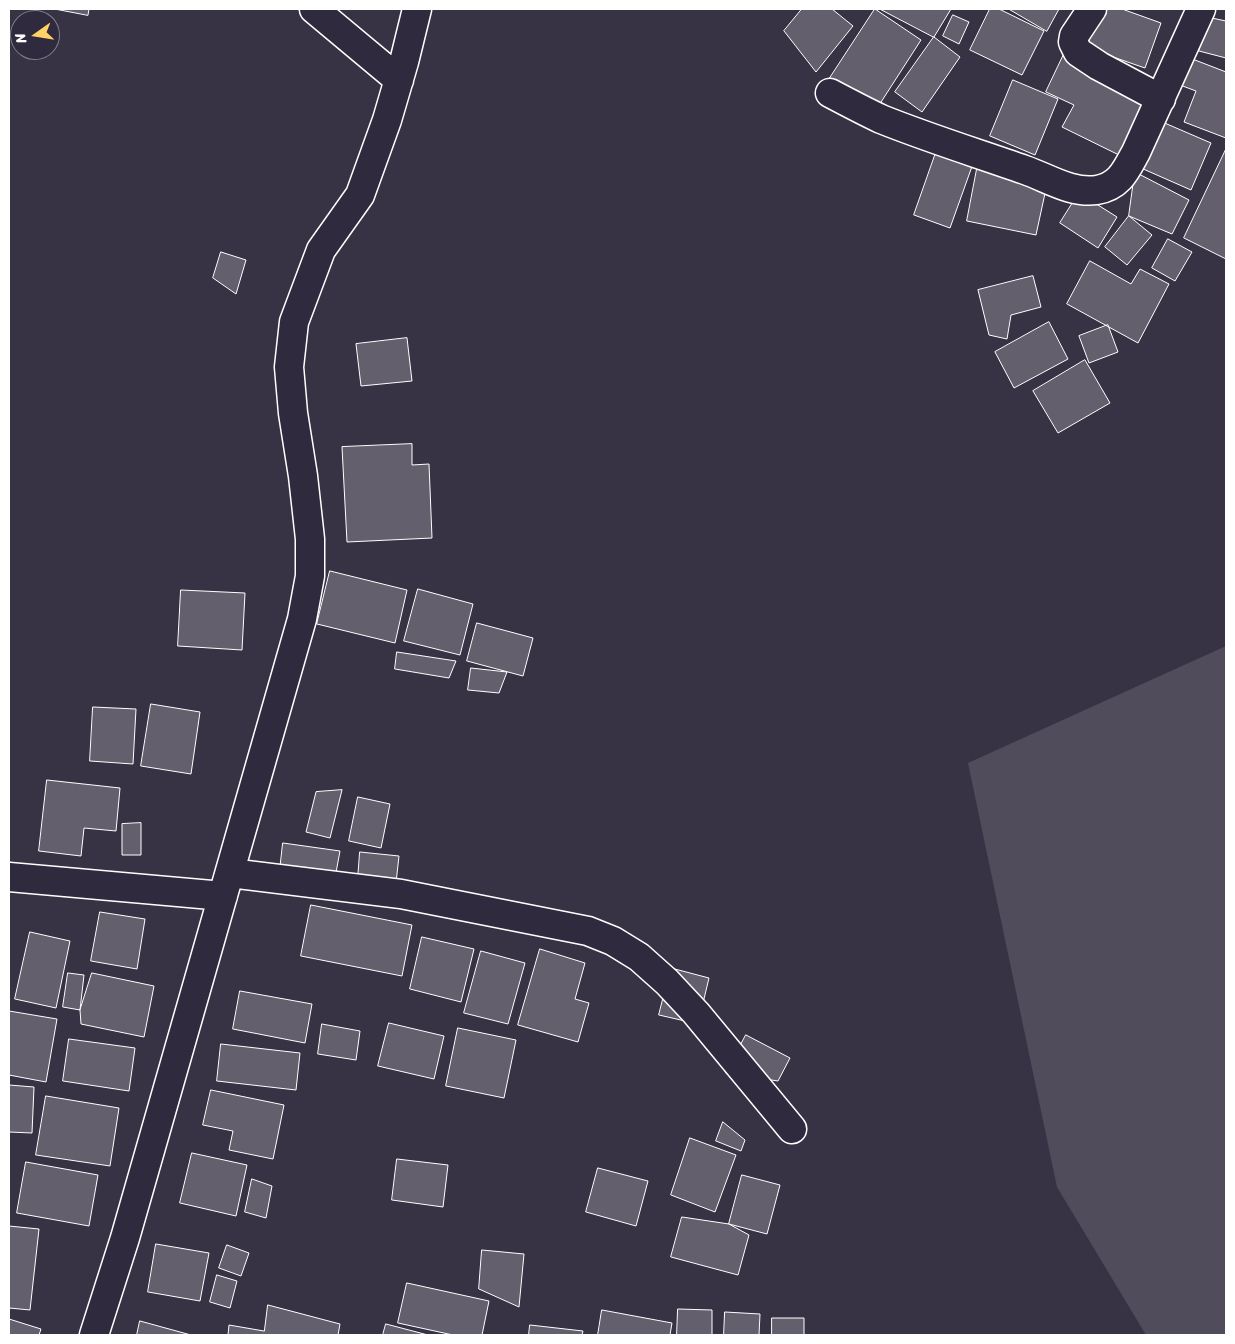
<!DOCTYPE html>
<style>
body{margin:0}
#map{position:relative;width:1235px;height:1344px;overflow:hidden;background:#373345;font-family:Sriracha,sans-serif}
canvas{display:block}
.frame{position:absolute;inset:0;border:10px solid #fff;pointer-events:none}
.north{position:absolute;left:10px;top:10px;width:50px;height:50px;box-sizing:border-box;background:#2f2a3d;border:1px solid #827f8b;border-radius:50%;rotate:257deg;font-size:14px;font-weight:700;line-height:20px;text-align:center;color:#fff}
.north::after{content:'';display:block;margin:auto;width:18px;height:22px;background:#ffd166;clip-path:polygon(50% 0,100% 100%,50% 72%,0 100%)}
</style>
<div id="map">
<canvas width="1235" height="1344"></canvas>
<div class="frame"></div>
<div class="north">N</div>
</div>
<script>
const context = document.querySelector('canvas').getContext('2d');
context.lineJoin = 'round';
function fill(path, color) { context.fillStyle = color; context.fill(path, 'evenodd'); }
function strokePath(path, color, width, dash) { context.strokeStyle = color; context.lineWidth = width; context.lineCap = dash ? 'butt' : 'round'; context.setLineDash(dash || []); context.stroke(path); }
fill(new Path2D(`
 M 1226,646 L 1226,1335 L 1146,1335 L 1057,1187 L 968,763 Z`), '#514c5c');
const building = new Path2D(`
 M 55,9 L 89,9 L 88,15 Z
 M 802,9 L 832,9 L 853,26 L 816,72 L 784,31 Z
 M 875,9 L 921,40 L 874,113 L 828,81 Z
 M 880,9 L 951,9 L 934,37 Z
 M 990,9 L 999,9 L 1044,31 L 1022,75 L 970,50 Z
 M 1009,9 L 1059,9 L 1047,31 Z
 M 1100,9 L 1122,9 L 1161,23 L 1145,68 L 1087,48 Z
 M 953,15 L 969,22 L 959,44 L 943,36 Z
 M 1207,17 L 1226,21 L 1226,58 L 1199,51 Z
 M 934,37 L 960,57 L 922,112 L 895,92 Z
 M 1065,52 L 1148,98 L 1121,156 L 1062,127 L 1074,105 L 1046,92 Z
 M 1182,55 L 1226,72 L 1226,138 L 1184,122 L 1196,91 L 1172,82 Z
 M 1013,80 L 1058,99 L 1035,155 L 990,136 Z
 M 1160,121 L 1211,143 L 1191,190 L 1141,168 Z
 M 939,144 L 975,158 L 950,228 L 914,215 Z
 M 1226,149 L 1226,259 L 1184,238 Z
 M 977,169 L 1047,184 L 1036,235 L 967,221 Z
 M 1135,172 L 1189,200 L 1172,234 L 1129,216 Z
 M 1079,193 L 1117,217 L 1098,248 L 1060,223 Z
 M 1129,216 L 1152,235 L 1127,265 L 1105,247 Z
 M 1168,239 L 1192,252 L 1175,281 L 1152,268 Z
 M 221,252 L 246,260 L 236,294 L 213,278 Z
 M 1090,261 L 1131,284 L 1140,269 L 1169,284 L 1138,343 L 1067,304 Z
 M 1033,276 L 1041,307 L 1011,315 L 1007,339 L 989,335 L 978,290 Z
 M 1049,322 L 1068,359 L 1014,388 L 995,352 Z
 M 1108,325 L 1118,352 L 1089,363 L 1079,336 Z
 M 407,338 L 412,381 L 361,386 L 356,344 Z
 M 1085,360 L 1110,403 L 1058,433 L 1033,391 Z
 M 412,444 L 412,465 L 429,464 L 432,538 L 347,542 L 342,447 Z
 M 330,571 L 407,590 L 395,643 L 317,624 Z
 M 418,589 L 473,604 L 460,655 L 404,641 Z
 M 181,590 L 245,593 L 242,650 L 178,646 Z
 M 477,623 L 533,638 L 523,676 L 467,661 Z
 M 397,652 L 456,661 L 449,678 L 395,669 Z
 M 471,668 L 507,672 L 499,693 L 468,690 Z
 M 151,704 L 200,712 L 191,774 L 141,766 Z
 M 93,707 L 136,709 L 133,764 L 90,761 Z
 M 47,780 L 120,788 L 116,831 L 84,828 L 81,856 L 39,851 Z
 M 342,790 L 330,838 L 306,832 L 316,792 Z
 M 358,797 L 390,804 L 381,848 L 349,841 Z
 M 141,823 L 141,855 L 122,855 L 122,824 Z
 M 283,843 L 340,851 L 335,878 L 280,870 Z
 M 360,852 L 399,856 L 396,883 L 358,879 Z
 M 311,905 L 412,925 L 402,976 L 301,956 Z
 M 100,912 L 145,919 L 137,969 L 91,961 Z
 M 30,932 L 70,941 L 56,1008 L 15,999 Z
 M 422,937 L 474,949 L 461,1002 L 410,989 Z
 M 540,949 L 585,963 L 575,999 L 589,1003 L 578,1042 L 518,1025 Z
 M 481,951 L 525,963 L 508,1024 L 464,1013 Z
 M 671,968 L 709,978 L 698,1024 L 659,1015 Z
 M 68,973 L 84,975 L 80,1010 L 63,1007 Z
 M 92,973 L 154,986 L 144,1037 L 81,1024 L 80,1010 Z
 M 240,991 L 312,1004 L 305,1043 L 233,1029 Z
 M 9,1011 L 57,1019 L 46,1082 L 9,1075 Z
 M 389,1023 L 444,1036 L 434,1079 L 378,1066 Z
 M 322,1024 L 360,1031 L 356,1060 L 318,1054 Z
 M 458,1028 L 516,1040 L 504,1098 L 446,1086 Z
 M 746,1035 L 790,1058 L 778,1081 L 726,1073 Z
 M 69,1039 L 135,1048 L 129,1091 L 63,1081 Z
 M 221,1044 L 300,1053 L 296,1090 L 217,1081 Z
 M 9,1085 L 34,1087 L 32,1133 L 9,1132 Z
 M 211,1090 L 284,1105 L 273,1159 L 229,1150 L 233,1131 L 203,1125 Z
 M 46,1096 L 119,1108 L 110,1166 L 36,1155 Z
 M 723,1122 L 745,1140 L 741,1151 L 716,1141 Z
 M 690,1138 L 736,1155 L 715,1212 L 671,1195 Z
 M 192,1153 L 247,1165 L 236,1216 L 180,1203 Z
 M 397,1159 L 448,1165 L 443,1207 L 392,1200 Z
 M 26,1162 L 98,1175 L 89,1226 L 17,1213 Z
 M 598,1168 L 648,1181 L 636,1226 L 586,1212 Z
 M 742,1175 L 780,1185 L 767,1234 L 729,1224 Z
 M 252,1179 L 272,1186 L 266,1218 L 245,1212 Z
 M 682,1217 L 729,1224 L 749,1235 L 738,1275 L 671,1257 Z
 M 9,1226 L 39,1229 L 30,1310 L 9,1308 Z
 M 156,1244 L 209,1253 L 200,1301 L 148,1292 Z
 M 227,1245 L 249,1253 L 241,1276 L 219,1268 Z
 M 482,1250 L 524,1254 L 519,1307 L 479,1289 Z
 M 217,1275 L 237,1281 L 230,1308 L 210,1302 Z
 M 407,1283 L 489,1301 L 482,1335 L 453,1335 L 398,1323 Z
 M 268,1305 L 340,1324 L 338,1335 L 228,1335 L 229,1325 L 264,1331 Z
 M 678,1309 L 712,1310 L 712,1335 L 677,1335 Z
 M 602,1310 L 672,1323 L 670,1335 L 598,1335 Z
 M 725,1312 L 760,1314 L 759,1335 L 724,1335 Z
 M 772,1318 L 804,1318 L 804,1335 L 772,1335 Z
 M 9,1319 L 41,1329 L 39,1335 L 9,1335 Z
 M 140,1321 L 191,1335 L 137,1335 Z
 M 386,1324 L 428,1335 L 383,1335 Z
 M 530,1325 L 583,1331 L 582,1335 L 529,1335 Z`);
fill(building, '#635f6d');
strokePath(building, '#fff', 1);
const street = new Path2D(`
 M 314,9 L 399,80
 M 1092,9 L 1074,36 L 1073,42 L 1078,52 L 1099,66 L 1161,99
 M 830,93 C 847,102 864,111 881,119 C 928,138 977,153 1025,170 C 1048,178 1072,194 1097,190 C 1120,186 1126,170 1136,152 L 1201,9
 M 230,873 L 401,894 L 588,931 L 613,941 L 639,957 L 667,982 L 696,1013 L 792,1129
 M 9,877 L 223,896
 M 94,1335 L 125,1238 L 302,619 L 310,576 L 310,539 L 303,476 L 293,413 L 289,367 L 294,322 L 321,250 L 360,195 L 387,120 L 404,62 L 417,9`);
strokePath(street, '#fff', 31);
strokePath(street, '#2f2a3d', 28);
</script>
